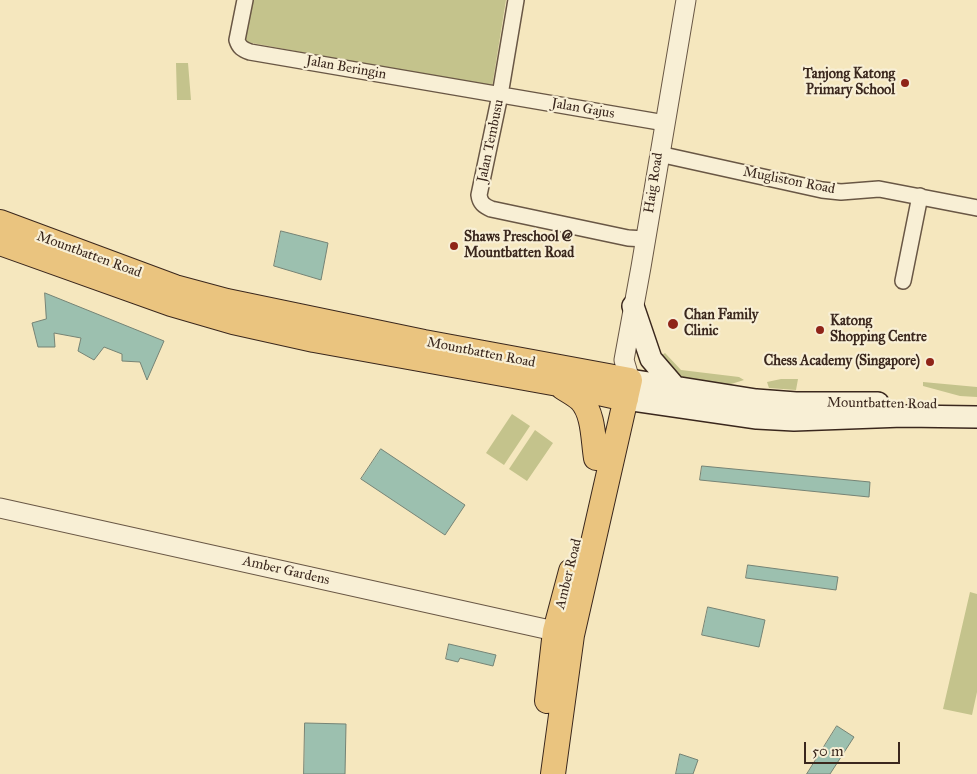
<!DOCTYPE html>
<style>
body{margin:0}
#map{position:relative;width:977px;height:774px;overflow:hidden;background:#f5e7be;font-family:"IM FELL Great Primer",serif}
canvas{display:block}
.scale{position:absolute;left:804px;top:742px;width:96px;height:22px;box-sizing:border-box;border:2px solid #3a271d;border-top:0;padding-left:6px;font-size:15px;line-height:18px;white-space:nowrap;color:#3a271d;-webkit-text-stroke:4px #f8efd5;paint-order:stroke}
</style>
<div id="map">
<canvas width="977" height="774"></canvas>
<div class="scale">50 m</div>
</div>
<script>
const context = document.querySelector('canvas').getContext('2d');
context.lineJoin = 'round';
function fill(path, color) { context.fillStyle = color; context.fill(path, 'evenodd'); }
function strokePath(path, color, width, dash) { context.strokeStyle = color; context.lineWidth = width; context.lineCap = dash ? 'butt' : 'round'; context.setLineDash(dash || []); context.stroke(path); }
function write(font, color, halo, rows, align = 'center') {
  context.font = font + ' "IM FELL Great Primer",serif'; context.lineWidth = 4.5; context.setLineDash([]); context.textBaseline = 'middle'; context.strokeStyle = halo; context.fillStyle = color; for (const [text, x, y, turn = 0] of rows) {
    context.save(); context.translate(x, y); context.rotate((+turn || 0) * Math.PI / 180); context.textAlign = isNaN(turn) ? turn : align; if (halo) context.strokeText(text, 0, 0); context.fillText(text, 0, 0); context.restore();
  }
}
fill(new Path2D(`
 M 249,0 L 506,0 L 492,87 L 241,41 Z
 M 176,63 L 188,63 L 191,100 L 177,100 Z
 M 665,353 L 681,370 L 739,377 L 744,380 L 728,385 L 674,376 L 659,357 Z
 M 781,379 L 798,379 L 796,390 L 769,388 L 767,382 Z
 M 923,382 L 977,387 L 977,397 L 960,396 L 923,386 Z
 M 512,414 L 530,426 L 504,465 L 486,453 Z
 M 535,430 L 553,443 L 527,481 L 509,469 Z
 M 970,592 L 977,594 L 977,692 L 972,715 L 943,709 Z`), '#c4c38c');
const water = new Path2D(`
 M 281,231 L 328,243 L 321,280 L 274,266 Z
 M 45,293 L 164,341 L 147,380 L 140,362 L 122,361 L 122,354 L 104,347 L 94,360 L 78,351 L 81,338 L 54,333 L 55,347 L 38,347 L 32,323 L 46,319 Z
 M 381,449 L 465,505 L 445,535 L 361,479 Z
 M 702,466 L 870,482 L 869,497 L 700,480 Z
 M 748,565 L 838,577 L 836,590 L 746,578 Z
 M 708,607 L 765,620 L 759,647 L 702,635 Z
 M 449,644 L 496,655 L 493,666 L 460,658 L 458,662 L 446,659 Z
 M 305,723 L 346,724 L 345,774 L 304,774 Z
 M 837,726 L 854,737 L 830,774 L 807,774 Z
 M 680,754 L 698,760 L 693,774 L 676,774 Z`);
fill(water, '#9cc0af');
strokePath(water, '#758375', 1);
const minor = new Path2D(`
 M 245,0 L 237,40 C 239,47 242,49 250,52 L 665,123
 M 516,0 L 500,95 L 479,195 C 480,203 484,206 491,209 L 628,238 L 645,239
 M 659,154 L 822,190 L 841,192 L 879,189 L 977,208
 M 903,281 L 920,196`);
const tertiary = new Path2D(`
 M 630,380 L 624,360 L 641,267 L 686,0
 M 0,508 L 568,634`);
const secondary = new Path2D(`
 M 633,306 L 651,359 L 676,388
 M 630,380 L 756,400 L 796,403 L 878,403
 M 626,399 L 757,418 L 794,420 L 903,416 L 977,417`);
const primary = new Path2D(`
 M 0,222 L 175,287 L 227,301 L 424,342 L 630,380 L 572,635 L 553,774
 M 0,243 L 171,304 L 233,322 L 314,340 L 558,384 L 626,399
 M 562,387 C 568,391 576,395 581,400 C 594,414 593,440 596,458
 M 547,701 L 555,631 L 571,571`);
strokePath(minor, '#695745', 18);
strokePath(tertiary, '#695745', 21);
strokePath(secondary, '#3a271d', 24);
strokePath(primary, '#3a271d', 26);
strokePath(minor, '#f8efd5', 15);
strokePath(tertiary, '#f8efd5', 19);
strokePath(secondary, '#f8efd5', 21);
strokePath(primary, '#eac47f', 24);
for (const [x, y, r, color] of [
 [905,83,5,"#8f2418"],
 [454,246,5,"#8f2418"],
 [673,324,6,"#8f2418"],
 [820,330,5,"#8f2418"],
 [930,362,5,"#8f2418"]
]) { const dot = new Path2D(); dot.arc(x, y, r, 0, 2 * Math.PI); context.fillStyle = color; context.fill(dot); strokePath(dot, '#f8efd5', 2); }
write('14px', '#3a271d', '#f8efd5', [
 ["Jalan Beringin",346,68,10],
 ["Jalan Gajus",583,109,10],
 ["Jalan Tembusu",491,141,-78],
 ["Mugliston Road",789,181,11],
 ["Haig Road",654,183,-81],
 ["Mountbatten Road",89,255,20],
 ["Mountbatten Road",481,353,11],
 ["Mountbatten Road",882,404,1],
 ["Amber Gardens",286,571,13],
 ["Amber Road",569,574,-76]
]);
write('bold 14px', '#3a271d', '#f8efd5', [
 ["Tanjong Katong",895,75,"right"],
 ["Primary School",895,91,"right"],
 ["Shaws Preschool @",464,238],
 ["Mountbatten Road",464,254],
 ["Chan Family",684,316],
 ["Clinic",684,332],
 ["Katong",830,322],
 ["Shopping Centre",830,338],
 ["Chess Academy (Singapore)",920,362,"right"]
], 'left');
</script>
